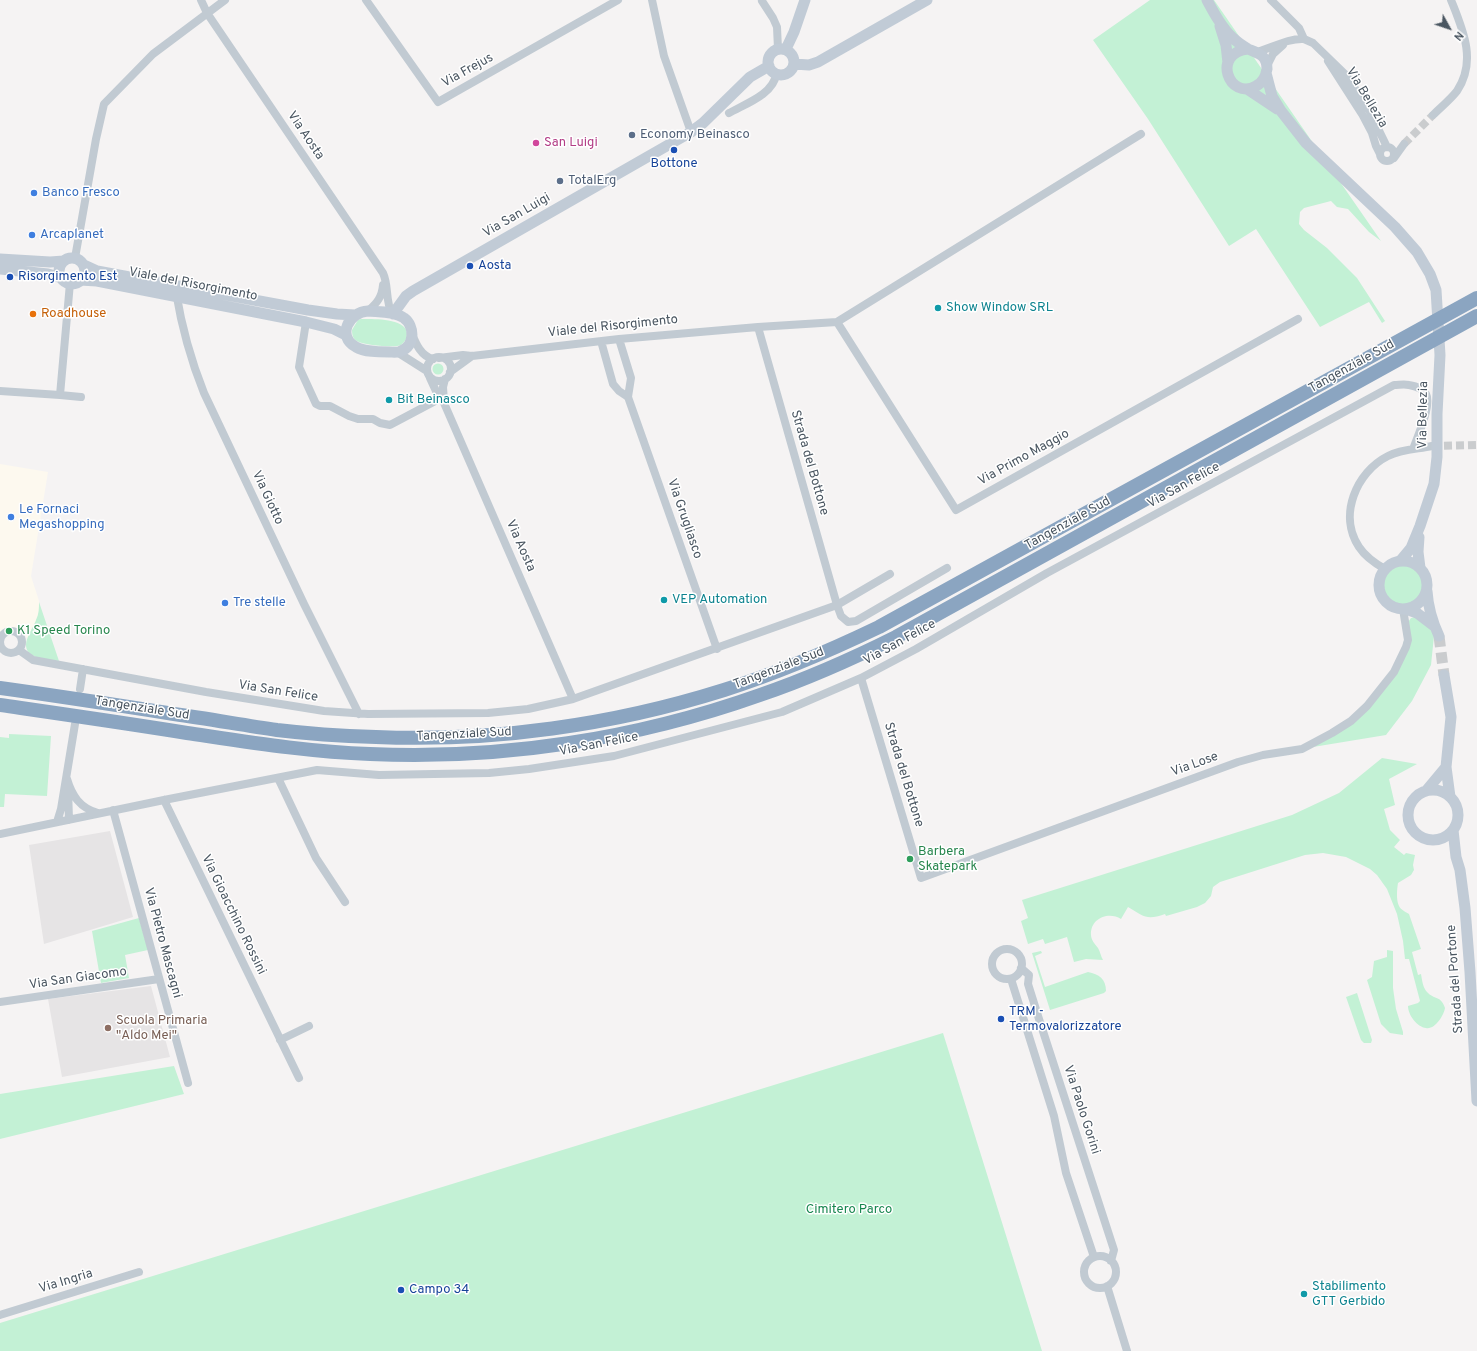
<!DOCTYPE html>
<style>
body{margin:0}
#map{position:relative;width:1477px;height:1351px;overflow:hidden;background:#f5f3f3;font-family:Overpass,sans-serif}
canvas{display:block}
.north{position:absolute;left:1429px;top:8px;width:40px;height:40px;-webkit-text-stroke:3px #fff;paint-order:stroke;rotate:130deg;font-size:11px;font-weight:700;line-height:16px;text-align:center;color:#4a5661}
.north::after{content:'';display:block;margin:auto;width:14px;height:18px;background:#4a5661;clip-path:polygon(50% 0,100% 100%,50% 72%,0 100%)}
</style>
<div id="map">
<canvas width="1477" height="1351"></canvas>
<div class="north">N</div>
</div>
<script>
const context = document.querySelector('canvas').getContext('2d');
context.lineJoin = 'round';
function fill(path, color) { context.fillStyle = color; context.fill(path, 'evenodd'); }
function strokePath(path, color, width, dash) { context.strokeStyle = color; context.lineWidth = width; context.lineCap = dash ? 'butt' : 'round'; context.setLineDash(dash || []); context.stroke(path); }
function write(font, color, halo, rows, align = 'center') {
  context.font = font + ' Overpass,sans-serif'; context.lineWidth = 3; context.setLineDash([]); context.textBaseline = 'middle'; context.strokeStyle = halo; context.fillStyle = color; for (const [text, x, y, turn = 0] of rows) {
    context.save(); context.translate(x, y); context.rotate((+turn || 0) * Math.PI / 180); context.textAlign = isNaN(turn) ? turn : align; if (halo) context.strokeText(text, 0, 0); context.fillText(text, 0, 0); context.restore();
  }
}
fill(new Path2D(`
 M 0,464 L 48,472 L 31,576 L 39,601 L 39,613 L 37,620 L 27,638 L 25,635 L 19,629 L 6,628 L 0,633 Z`), '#fdf9ef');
fill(new Path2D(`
 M 110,831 L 133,917 L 44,944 L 29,845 Z
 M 151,986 L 170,1057 L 62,1077 L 48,999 Z`), '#e6e4e5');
fill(new Path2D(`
 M 1150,0 L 1214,0 L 1381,241 L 1369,232 L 1348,209 L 1337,207 L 1331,201 L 1304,208 L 1300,212 L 1299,224 L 1304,230 L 1327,248 L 1357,278 L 1385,321 L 1382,323 L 1369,302 L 1320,327 L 1256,229 L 1229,246 L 1148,119 L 1093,40 Z
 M 361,319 C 373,319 407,318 407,334 C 407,338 405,342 401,345 C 396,348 365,345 359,342 C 353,340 352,335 352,330 L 358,320 Z
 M432.5 369a5.5 5.5 0 1 1 11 0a5.5 5.5 0 1 1-11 0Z
 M1379 585a24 24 0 1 1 48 0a24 24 0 1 1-48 0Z
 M 39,602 L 59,661 C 52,660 41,660 34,656 C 17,648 32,631 36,620 C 39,614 39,608 39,602 Z
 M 1415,617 L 1428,622 L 1434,636 L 1431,665 L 1412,701 L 1386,735 L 1313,747 L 1333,735 L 1397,673 L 1408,622 L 1411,618 Z
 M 9,734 L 51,736 L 47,796 L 5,794 L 4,807 L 0,807 L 0,737 L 9,738 Z
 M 1382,758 L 1417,764 L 1389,779 L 1395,805 L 1384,809 L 1390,830 L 1400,840 L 1394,847 L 1404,855 L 1406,853 L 1415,855 L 1413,865 L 1414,870 L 1411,875 L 1398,883 C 1397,889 1396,900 1399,906 C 1401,910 1406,912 1409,914 L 1421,949 L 1412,952 L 1418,975 L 1421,974 C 1422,980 1423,988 1427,992 C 1434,1000 1441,995 1445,1008 C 1444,1015 1435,1030 1426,1028 C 1417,1027 1408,1015 1408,1006 L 1418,1003 L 1420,1001 L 1409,959 L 1405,959 L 1403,941 L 1397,914 L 1387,889 L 1377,875 L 1370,869 L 1346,857 L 1323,853 L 1305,855 L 1220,882 L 1213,887 L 1211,896 L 1205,903 L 1197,907 L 1166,916 L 1165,914 C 1146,921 1144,916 1128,907 L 1121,919 C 1109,911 1090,918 1091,935 C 1091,940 1095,944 1098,948 C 1100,951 1101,957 1103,960 L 1086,959 L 1074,962 L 1067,937 L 1045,944 L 1043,939 L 1028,944 L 1021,921 L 1028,918 L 1022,900 L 1292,815 L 1339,793 Z
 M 139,918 L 148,950 L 125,955 L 129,978 L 101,983 L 92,931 Z
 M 1387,950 L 1393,951 L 1393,988 L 1396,1009 L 1403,1032 L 1403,1035 L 1390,1033 L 1381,1024 L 1367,980 L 1372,977 L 1374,961 L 1387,957 Z
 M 1041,951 L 1042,953 L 1035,956 L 1045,987 L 1088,972 C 1099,974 1106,979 1106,991 L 1104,993 L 1050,1010 L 1032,953 Z
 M 1357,993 L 1372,1040 L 1371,1043 L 1364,1043 L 1361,1040 L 1346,997 Z
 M 943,1033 L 1042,1351 L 0,1351 L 0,1323 Z
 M 174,1066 L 184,1094 L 0,1139 L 0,1094 Z`), '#c3f1d5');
strokePath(new Path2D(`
 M 1404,144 L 1433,115
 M 1432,446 L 1477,445`), '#caccce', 8, [8, 4]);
strokePath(new Path2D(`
 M 1439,636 L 1444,675`), '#caccce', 11, [11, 5.5]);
strokePath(new Path2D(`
 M 201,0 L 207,13 L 383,273 C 389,286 385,300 392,314
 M 366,0 L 438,102 L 618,0
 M 652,0 L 664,56 L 691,132
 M 1271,0 L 1299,28 L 1304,39 L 1313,43 L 1346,75 L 1369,110 L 1387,147
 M 762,1 L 773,18 L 777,27 L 778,49
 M 1257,52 C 1272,48 1288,38 1304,39
 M 1328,61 L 1362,114 L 1372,133 L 1376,146 L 1380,154
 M 1267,66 L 1273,54 L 1283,45
 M 729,113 C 745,104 774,94 776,74
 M 1433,115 C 1441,107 1450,100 1457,91 C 1477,61 1463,30 1451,0
 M1380 154a7 7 0 1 1 14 0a7 7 0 1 1-14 0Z
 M 1394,158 L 1404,144
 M 75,258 L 96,139 L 104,104 L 153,54 L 225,0
 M 176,292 C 182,329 190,358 204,393 L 304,604 L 359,714
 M 368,311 C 377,303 382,297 383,285
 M 306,322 L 299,367 L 316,404 L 320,406 L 330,406 L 349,416 L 358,419 L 373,419 L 380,423 L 390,425 L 441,398
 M 837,322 L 956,510 L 1298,319
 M 758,327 L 837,605 L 841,616 L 848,622 L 856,621 L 947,568
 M 412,334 C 416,344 421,356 433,359
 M 619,339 L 631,378 L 628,397
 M 601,341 L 613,384 L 619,391 L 628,397 L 717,649
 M 397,352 L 427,371
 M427 369a12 12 0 1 1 24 0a12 12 0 1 1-24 0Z
 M 439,358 L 463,355 L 472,356 L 619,339 L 758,327 L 837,322 L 1141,134
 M 450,372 L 472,356
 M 430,378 L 436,391 L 444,403 L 573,699
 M 0,391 L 60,395 L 70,283
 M 60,395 L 81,397
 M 444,402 L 443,387 L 445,379
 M 1385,569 C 1376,564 1365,556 1359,547 C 1338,516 1356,472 1388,456 C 1401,449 1418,449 1432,446
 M0 642a11 11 0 1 1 22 0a11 11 0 1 1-22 0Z
 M 19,650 L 33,660 L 206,692 L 324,711 L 368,714 L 488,713 L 528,709 L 573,699 L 837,605 L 890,574
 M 861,678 L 921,878 L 1238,762 L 1263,755 L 1302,749 L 1332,733 L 1351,721 L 1367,706 L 1394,672 L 1406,647 L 1408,640 L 1403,609
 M 80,689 L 83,669
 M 278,778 L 316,858 L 345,902
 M 67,779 C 72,796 80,808 98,813
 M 68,788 L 69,820
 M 164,800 L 299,1078
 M 113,810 L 188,1083
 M 57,822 L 61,809 L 75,724
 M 0,834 L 164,800 L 317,770 L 379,775 L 489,773 L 529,769 L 614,756 L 782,712 L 861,678 L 916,649 L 1047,573 L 1394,385 C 1399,385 1404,384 1409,385 C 1415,386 1423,389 1426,394 C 1432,405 1417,438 1413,449
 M992 964a15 15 0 1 1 30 0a15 15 0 1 1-30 0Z
 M 1021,968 L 1029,975 L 1028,984 L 1039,1019 L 1114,1250 L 1111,1261
 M 1011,979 L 1054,1116 L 1066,1173 L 1094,1257
 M 0,1002 L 159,979
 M 280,1040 L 309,1026
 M1084 1272a16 16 0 1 1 32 0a16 16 0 1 1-32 0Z
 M 1107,1286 L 1127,1351
 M 0,1315 L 139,1272`), '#c1cad2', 8);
strokePath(new Path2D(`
 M 1207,0 C 1214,13 1222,28 1233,38 C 1237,42 1243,46 1248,49 C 1258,53 1267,55 1267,69 C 1266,76 1262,83 1256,86 C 1229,101 1211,53 1248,49
 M 1220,26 L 1226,45 L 1228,63
 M768 62a13 13 0 1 1 26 0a13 13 0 1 1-26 0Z
 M 786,49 L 794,32 L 805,0
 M 794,64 L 809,65 L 818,62 L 927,0
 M 1266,73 L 1272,96 L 1281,111 L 1306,143 L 1395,227 L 1417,252 L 1430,274 L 1436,290 L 1440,355 L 1437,414 L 1437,457 L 1434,484 L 1420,526 L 1411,548 L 1401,560
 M 1247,89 L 1277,109
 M59 271a13 13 0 1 1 26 0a13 13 0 1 1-26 0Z
 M 0,259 L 50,262 L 64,261
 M 84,265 L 97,271 L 308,310 L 337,314 L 355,315
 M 0,269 L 48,274 L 62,278
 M 80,280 L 97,281 L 306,322 L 334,329 L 346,335
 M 368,311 C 379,312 395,311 404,318 C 415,326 415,346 401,351 C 398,353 393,352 389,352 C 379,352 364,352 356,347 C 336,336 349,312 368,311 Z
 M 393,314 L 406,296 L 413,291 L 691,132 L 703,123 L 750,77 L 769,66
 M 1419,537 L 1418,552 L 1420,568
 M1379 585a24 24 0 1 1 48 0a24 24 0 1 1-48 0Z
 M 1427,591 C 1428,607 1432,621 1439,636
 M 1406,609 L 1417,613 L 1434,626
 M 1444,675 L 1451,717 L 1446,767 L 1450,797
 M1408 815a25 25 0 1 1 50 0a25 25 0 1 1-50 0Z
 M 1426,791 L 1446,767
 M 1453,830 L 1456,857 L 1460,870 L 1465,908 L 1470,972 L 1477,1101`), '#c1cbd6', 11);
strokePath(new Path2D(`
 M 0,688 C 58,696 116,705 174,714 C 209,719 243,725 277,730 C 310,734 343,736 376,737 C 493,742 613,725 724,690 C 778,673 829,651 879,627 L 1477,298
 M 0,705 C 62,714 125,723 187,733 C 248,742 309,752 370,754 C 502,760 636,739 760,695 C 807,679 852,659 896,637 L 1477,316`), '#8ba5c1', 14);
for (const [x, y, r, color] of [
 [632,135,4,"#5c6f8a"],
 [536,143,4,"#d1479c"],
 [674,150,4,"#1a4fb4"],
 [560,181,4,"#5c6f8a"],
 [34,193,4,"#3f7fe0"],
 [32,235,4,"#3f7fe0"],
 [470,266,4,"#1a4fb4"],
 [10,277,4,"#1a4fb4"],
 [938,308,4,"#0f9aa8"],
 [33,314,4,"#e8710a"],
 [389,400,4,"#0f9aa8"],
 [11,517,4,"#3f7fe0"],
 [664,600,4,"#0f9aa8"],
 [225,603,4,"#3f7fe0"],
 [9,631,4,"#2e9e5b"],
 [910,859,4,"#2e9e5b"],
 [1001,1019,4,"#1a4fb4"],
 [108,1028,4,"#8d6e63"],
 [401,1290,4,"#1a4fb4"],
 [1304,1294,4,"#0f9aa8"]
]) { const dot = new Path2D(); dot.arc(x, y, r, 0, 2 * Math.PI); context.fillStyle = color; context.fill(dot); strokePath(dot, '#fff', 1.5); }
write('13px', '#4a5661', '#fff', [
 ["Via Frejus",468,71,-29],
 ["Via Bellezia",1366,98,59],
 ["Via Aosta",305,136,56],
 ["Via San Luigi",517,216,-30],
 ["Viale del Risorgimento",193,285,11],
 ["Viale del Risorgimento",613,327,-6],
 ["Tangenziale Sud",1352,367,-29],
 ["Via Bellezia",1424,415,-89],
 ["Via Primo Maggio",1024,458,-29],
 ["Strada del Bottone",809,463,74],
 ["Via San Felice",1184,486,-29],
 ["Via Giotto",267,498,65],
 ["Via Grugliasco",684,519,71],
 ["Tangenziale Sud",1068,524,-29],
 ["Via Aosta",520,546,66],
 ["Via San Felice",900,643,-29],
 ["Tangenziale Sud",779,669,-21],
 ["Via San Felice",278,692,9],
 ["Tangenziale Sud",142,709,9],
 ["Tangenziale Sud",464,735,-3],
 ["Via San Felice",599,745,-11],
 ["Via Lose",1195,765,-20],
 ["Strada del Bottone",903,775,73],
 ["Via Gioacchino Rossini",233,915,64],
 ["Via Pietro Mascagni",162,943,75],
 ["Via San Giacomo",78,979,-8],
 ["Strada del Portone",1456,979,-94],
 ["Via Paolo Gorini",1081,1110,72],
 ["Via Ingria",66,1282,-17]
]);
write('13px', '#4e5e75', '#fff', [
 ["Economy Beinasco",640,135],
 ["TotalErg",568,181]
], 'left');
write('13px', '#b23c85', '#fff', [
 ["San Luigi",544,143]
], 'left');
write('13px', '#164399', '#fff', [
 ["Bottone",674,164,"center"],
 ["Aosta",478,266],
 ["Risorgimento Est",18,277],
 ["TRM -",1009,1012],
 ["Termovalorizzatore",1009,1027],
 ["Campo 34",409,1290]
], 'left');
write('13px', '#366cbe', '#fff', [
 ["Banco Fresco",42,193],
 ["Arcaplanet",40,235],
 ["Le Fornaci",19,510],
 ["Megashopping",19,525],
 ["Tre stelle",233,603]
], 'left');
write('13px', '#0d838f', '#fff', [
 ["Show Window SRL",946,308],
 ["Bit Beinasco",397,400],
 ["VEP Automation",672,600],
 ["Stabilimento",1312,1287],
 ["GTT Gerbido",1312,1302]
], 'left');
write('13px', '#c56008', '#fff', [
 ["Roadhouse",41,314]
], 'left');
write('13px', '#27864d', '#fff', [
 ["K1 Speed Torino",17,631],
 ["Barbera",918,852],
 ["Skatepark",918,867]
], 'left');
write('13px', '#785e54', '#fff', [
 ["Scuola Primaria",116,1021],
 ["\"Aldo Mei\"",116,1036]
], 'left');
write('13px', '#17864f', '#fff', [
 ["Cimitero Parco",849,1210]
]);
</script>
